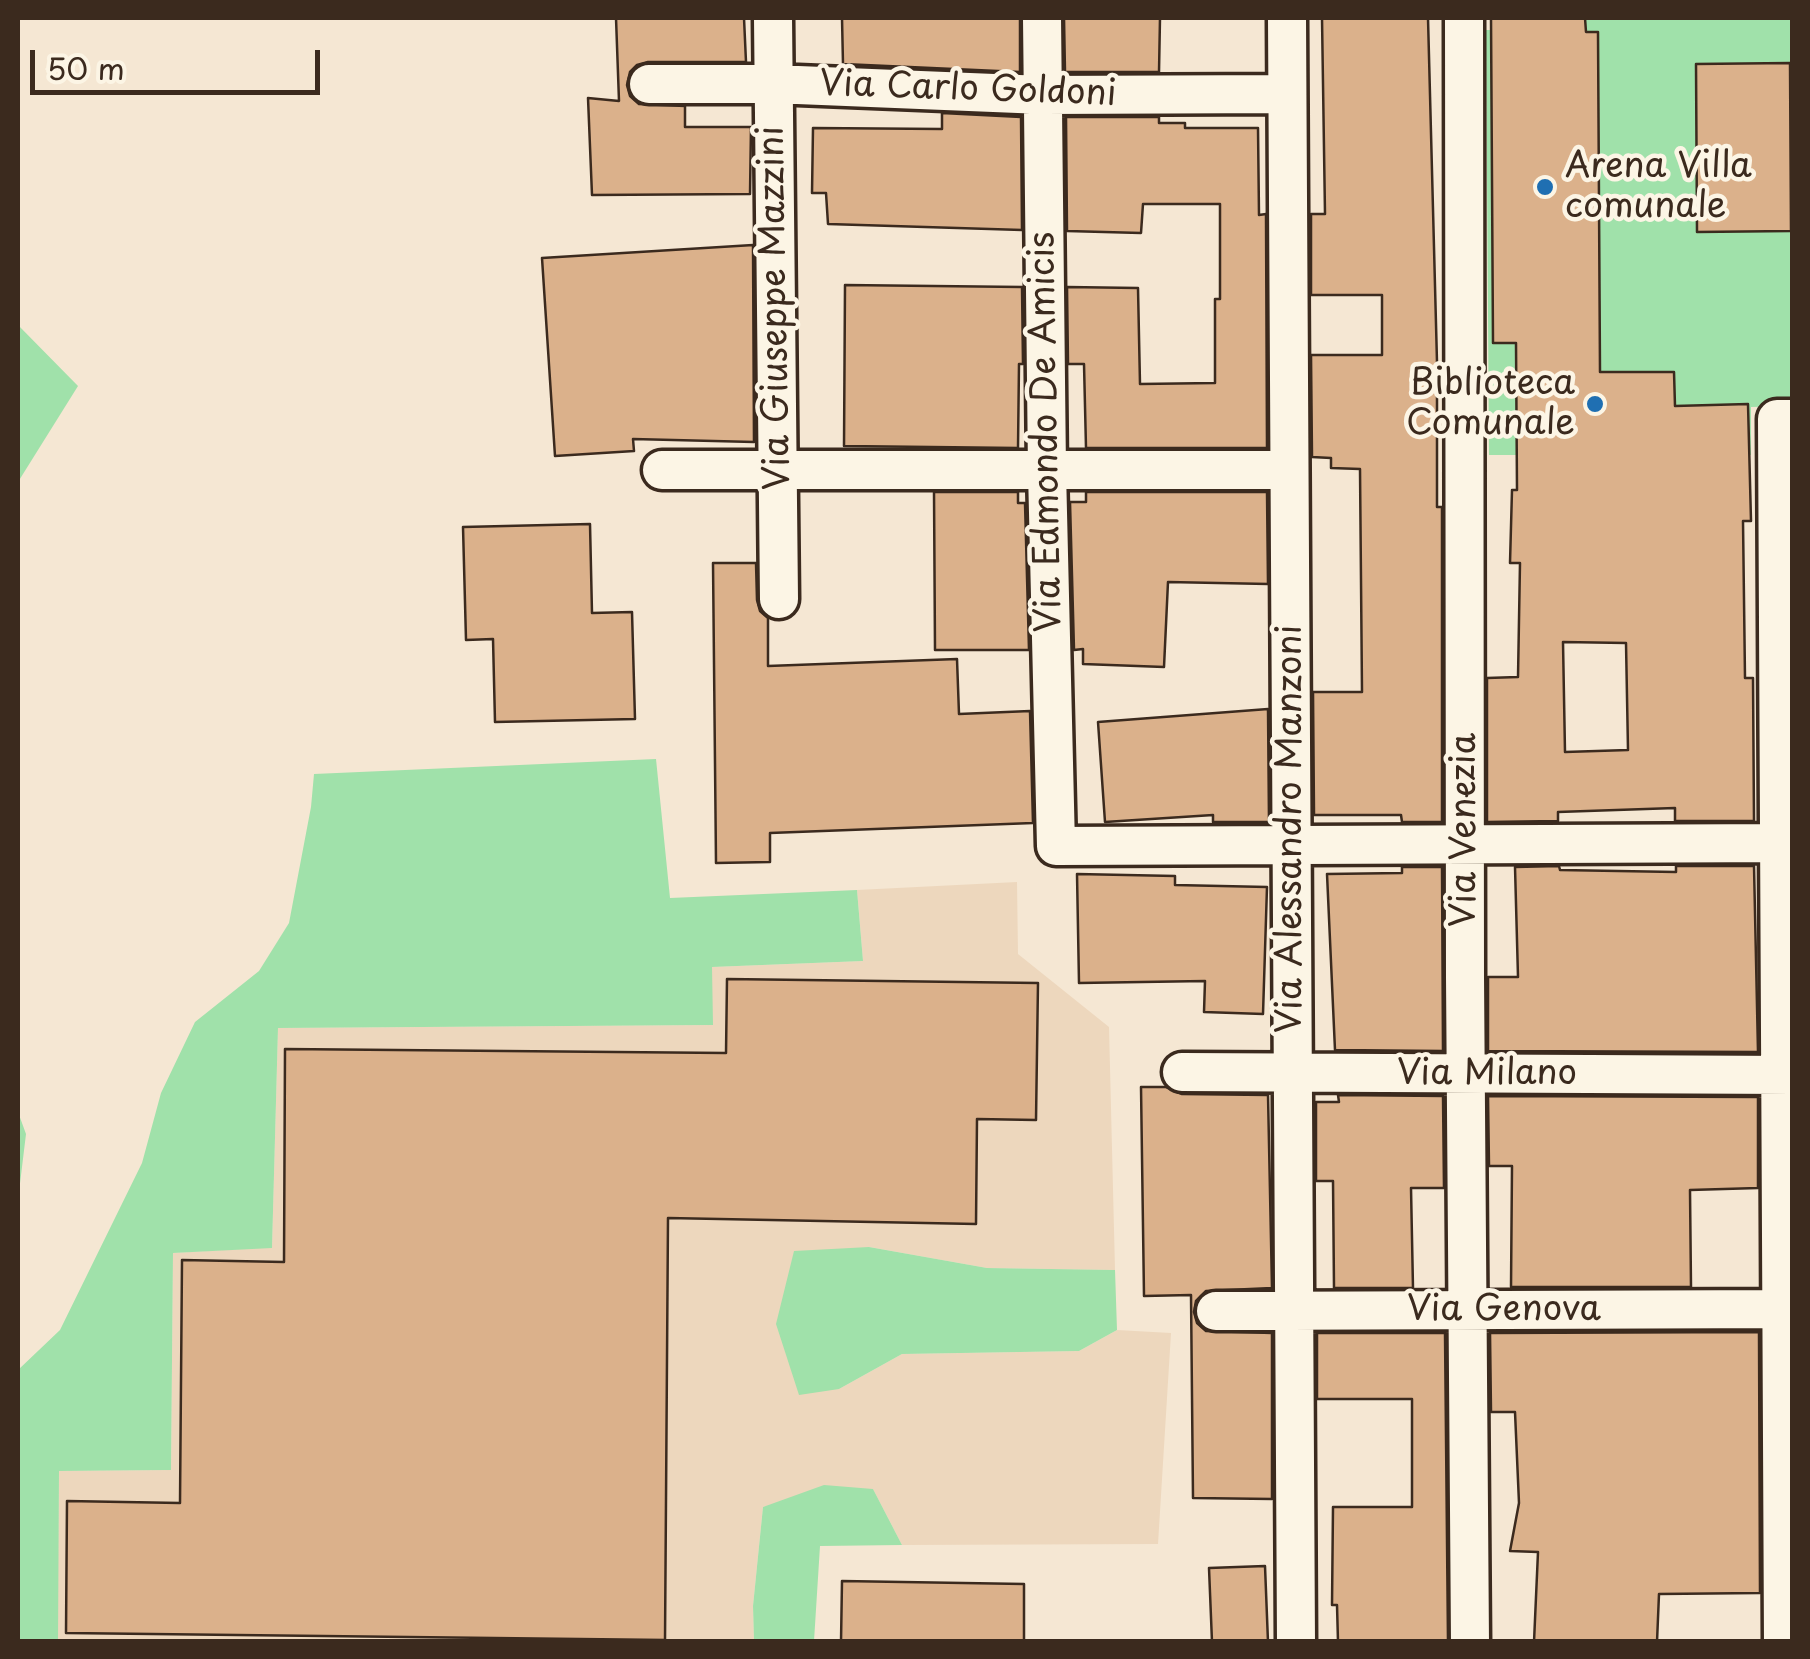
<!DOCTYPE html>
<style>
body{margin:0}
#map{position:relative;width:1810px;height:1659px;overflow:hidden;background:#f5e7d3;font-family:"Playpen Sans",sans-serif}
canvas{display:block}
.frame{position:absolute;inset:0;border:20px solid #3b2a1e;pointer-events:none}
.scale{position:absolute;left:30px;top:50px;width:290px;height:45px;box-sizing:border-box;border:5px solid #3b2a1e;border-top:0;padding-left:12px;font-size:30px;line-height:35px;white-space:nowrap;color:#3b2a1e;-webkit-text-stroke:8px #fcf5e5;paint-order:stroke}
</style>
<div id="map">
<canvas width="1810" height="1659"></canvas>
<div class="frame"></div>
<div class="scale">50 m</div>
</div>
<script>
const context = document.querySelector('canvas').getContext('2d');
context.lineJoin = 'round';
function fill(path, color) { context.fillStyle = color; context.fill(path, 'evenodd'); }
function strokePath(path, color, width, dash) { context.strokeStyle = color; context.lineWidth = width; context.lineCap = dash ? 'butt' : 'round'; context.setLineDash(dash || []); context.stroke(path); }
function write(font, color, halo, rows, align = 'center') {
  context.font = font + ' "Playpen Sans",sans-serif'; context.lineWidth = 9; context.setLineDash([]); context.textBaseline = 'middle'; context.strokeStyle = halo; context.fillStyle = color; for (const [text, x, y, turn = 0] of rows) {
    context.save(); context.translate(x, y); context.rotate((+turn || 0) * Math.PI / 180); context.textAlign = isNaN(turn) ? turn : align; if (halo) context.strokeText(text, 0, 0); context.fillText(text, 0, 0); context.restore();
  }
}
fill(new Path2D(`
 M 1017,882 L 1018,954 L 1109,1027 L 1115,1270 L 987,1268 L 869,1247 L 839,1389 L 902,1354 L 1079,1351 L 1117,1330 L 1171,1333 L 1158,1544 L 902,1545 L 873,1489 L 763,1507 L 753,1606 L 754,1641 L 57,1640 L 59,1471 L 171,1470 L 173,1253 L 272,1247 L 278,1028 L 712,1025 L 712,967 L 863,961 L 857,890 Z`), '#edd7bd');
fill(new Path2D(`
 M 1583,18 L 1792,18 L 1792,406 L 1751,407 L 1751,455 L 1489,455 L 1486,30 L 1583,30 Z
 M 18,325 L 78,386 L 18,482 Z
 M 656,759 L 670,898 L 857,890 L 863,961 L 712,967 L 713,1025 L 278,1028 L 272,1248 L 173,1253 L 171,1470 L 59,1471 L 58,1641 L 18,1641 L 18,1370 L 60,1330 L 142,1163 L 161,1093 L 195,1022 L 259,971 L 289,923 L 311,807 L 314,774 Z
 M 18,1112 L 26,1134 L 18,1200 Z
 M 869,1247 L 987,1268 L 1115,1270 L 1117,1330 L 1079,1351 L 902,1354 L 839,1389 L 799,1395 L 776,1324 L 794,1251 Z
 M 824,1485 L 873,1489 L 902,1545 L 820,1546 L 814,1641 L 754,1641 L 753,1606 L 763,1507 Z`), '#a0e1aa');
const building = new Path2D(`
 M 616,18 L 744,18 L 746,62 L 648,62 L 637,65 L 630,72 L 627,85 L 630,96 L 639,104 L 685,106 L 685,127 L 751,127 L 750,194 L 592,195 L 588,98 L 619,101 Z
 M 842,18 L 1020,18 L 1020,72 L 843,64 Z
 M 1064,18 L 1160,18 L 1159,72 L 1065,72 Z
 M 1322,18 L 1428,18 L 1437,362 L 1437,507 L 1442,507 L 1442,822 L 1402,822 L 1401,815 L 1314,815 L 1313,692 L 1362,692 L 1360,469 L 1331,468 L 1331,458 L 1312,457 L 1311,355 L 1382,355 L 1382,295 L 1311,295 L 1311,214 L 1325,214 Z
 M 1491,18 L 1585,18 L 1586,32 L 1598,32 L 1600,372 L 1674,372 L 1675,406 L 1748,404 L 1751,521 L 1743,521 L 1745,678 L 1753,678 L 1754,821 L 1675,821 L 1675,808 L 1558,812 L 1558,821 L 1487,822 L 1487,678 L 1518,677 L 1520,563 L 1510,563 L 1512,490 L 1517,490 L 1516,343 L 1493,343 ZM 1563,642 L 1626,643 L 1628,750 L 1565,752 Z
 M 1790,63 L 1791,231 L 1697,232 L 1696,64 Z
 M 942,113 L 1021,117 L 1022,230 L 828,224 L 826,193 L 812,193 L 813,128 L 942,129 Z
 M 1066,117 L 1159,117 L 1159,123 L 1185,123 L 1185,128 L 1258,128 L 1259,215 L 1266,214 L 1267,448 L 1086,448 L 1084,364 L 1068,364 L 1067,287 L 1138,288 L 1140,384 L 1215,383 L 1215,299 L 1220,299 L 1220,204 L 1143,204 L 1141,233 L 1067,231 Z
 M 753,245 L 754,442 L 633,439 L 634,451 L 555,456 L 542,258 Z
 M 845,285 L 1022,287 L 1023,364 L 1019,364 L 1018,448 L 844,446 Z
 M 934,492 L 1018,492 L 1018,503 L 1025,503 L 1029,650 L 935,650 Z
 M 1086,492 L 1267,492 L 1268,584 L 1168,582 L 1164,667 L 1083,664 L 1083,649 L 1074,650 L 1070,502 L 1086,502 Z
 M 590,524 L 592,613 L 632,612 L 635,719 L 495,722 L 493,639 L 466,640 L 463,527 Z
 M 713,563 L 756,563 L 757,600 L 760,611 L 768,618 L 768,666 L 957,659 L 959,714 L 1030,711 L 1033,823 L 770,833 L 770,862 L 716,863 Z
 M 1268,709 L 1269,822 L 1213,822 L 1213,815 L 1105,822 L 1098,722 Z
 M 1559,866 L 1560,870 L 1676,872 L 1676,866 L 1754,866 L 1758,1052 L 1488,1051 L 1488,977 L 1518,977 L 1515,867 Z
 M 1402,867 L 1442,867 L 1443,1051 L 1335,1050 L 1327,874 L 1402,873 Z
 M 1077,874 L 1175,876 L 1175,885 L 1267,887 L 1263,1014 L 1204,1012 L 1205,981 L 1079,983 Z
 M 727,979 L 1038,983 L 1036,1120 L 977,1119 L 976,1224 L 668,1218 L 665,1640 L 66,1633 L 67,1501 L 180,1503 L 182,1260 L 284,1262 L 285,1049 L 726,1053 Z
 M 1141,1087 L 1166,1087 L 1182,1094 L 1268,1095 L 1272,1288 L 1206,1291 L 1196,1301 L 1194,1312 L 1197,1323 L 1206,1331 L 1272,1333 L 1272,1499 L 1193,1498 L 1191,1295 L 1144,1296 Z
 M 1338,1095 L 1443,1096 L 1444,1188 L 1411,1188 L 1413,1288 L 1334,1288 L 1333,1181 L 1316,1181 L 1316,1102 L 1339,1102 Z
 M 1488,1096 L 1758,1097 L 1758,1188 L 1690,1190 L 1691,1287 L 1511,1287 L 1512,1166 L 1489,1166 Z
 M 1759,1332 L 1760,1593 L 1659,1594 L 1657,1642 L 1534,1642 L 1538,1552 L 1510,1551 L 1519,1503 L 1515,1412 L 1491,1412 L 1490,1333 Z
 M 1317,1333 L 1445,1333 L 1448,1642 L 1338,1642 L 1337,1605 L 1332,1605 L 1333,1507 L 1412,1507 L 1412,1399 L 1317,1399 Z
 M 1265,1566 L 1268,1642 L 1212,1642 L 1209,1568 Z
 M 842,1581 L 1024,1584 L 1024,1642 L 841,1642 Z`);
fill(building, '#dbb18b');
strokePath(building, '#3b2a1e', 2.5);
const minor = new Path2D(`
 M 773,18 L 779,599
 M 1042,18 L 1047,471 L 1056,846 L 1792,843
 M 1287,18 L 1296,1642
 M 1464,18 L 1465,977 L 1470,1642
 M 649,84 L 773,84 L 1043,95 L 1287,94
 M 662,470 L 1289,470
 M 1182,1072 L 1792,1075
 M 1216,1311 L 1792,1309
 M 1783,1642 L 1777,419 L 1792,419`);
strokePath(minor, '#3b2a1e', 45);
strokePath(minor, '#fcf5e5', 38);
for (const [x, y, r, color] of [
 [1545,187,10,"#1f6fb2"],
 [1595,404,10,"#1f6fb2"]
]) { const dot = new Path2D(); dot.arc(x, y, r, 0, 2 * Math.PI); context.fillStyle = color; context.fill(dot); strokePath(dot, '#fcf5e5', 4); }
write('35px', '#3b2a1e', '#fcf5e5', [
 ["Via Carlo Goldoni",968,90,2],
 ["Via Giuseppe Mazzini",776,308,-91],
 ["Via Edmondo De Amicis",1047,432,-91],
 ["Via Alessandro Manzoni",1291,829,-90],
 ["Via Venezia",1465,830,-90],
 ["Via Milano",1487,1074],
 ["Via Genova",1504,1310]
]);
write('35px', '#3b2a1e', '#fcf5e5', [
 ["Arena Villa",1565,167],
 ["comunale",1565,207],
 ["Biblioteca",1575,384,"right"],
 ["Comunale",1575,424,"right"]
], 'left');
</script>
